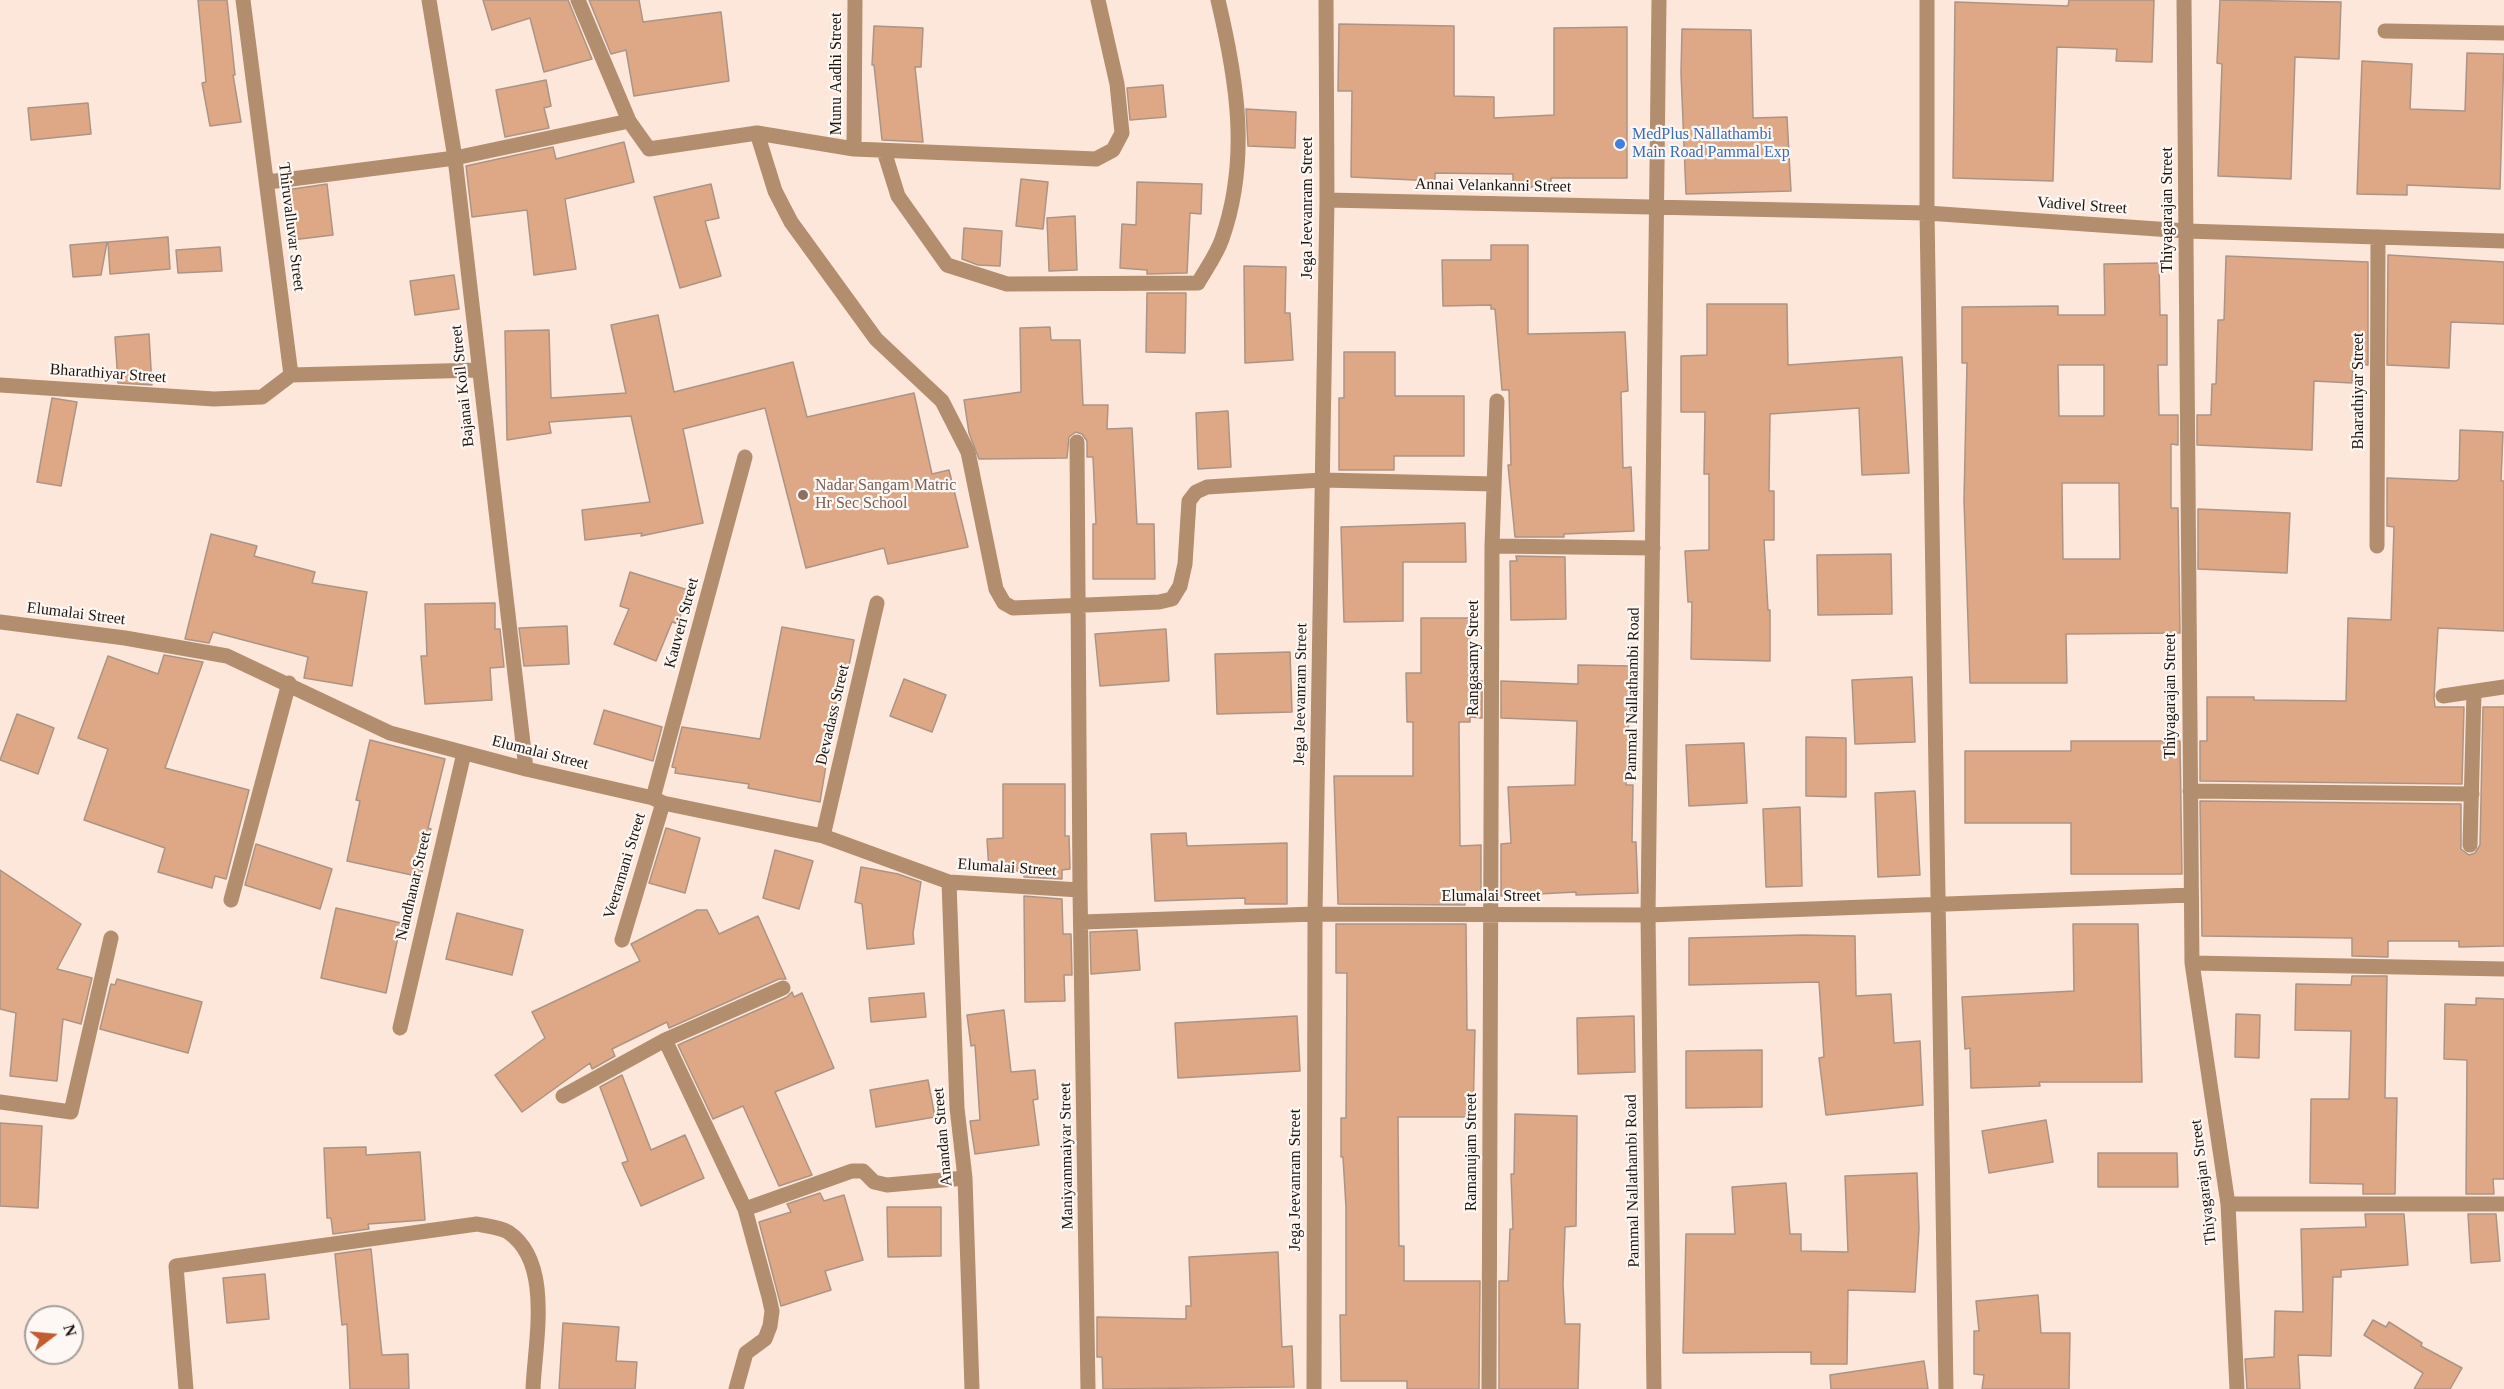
<!DOCTYPE html>
<style>
body{margin:0}
#map{position:relative;width:2504px;height:1389px;overflow:hidden;background:#fde7da;font-family:Georgia,serif}
canvas{display:block}
.north{position:absolute;left:24px;top:1305px;width:60px;height:60px;box-sizing:border-box;background:#fef8f5;border:2px solid #a49d99;border-radius:50%;rotate:74deg;font-size:16px;font-weight:700;line-height:24px;text-align:center;color:#1e150f}
.north::after{content:'';display:block;margin:auto;width:21px;height:27px;background:#c35d2f;clip-path:polygon(50% 0,100% 100%,50% 72%,0 100%)}
</style>
<div id="map">
<canvas width="2504" height="1389"></canvas>
<div class="north">N</div>
</div>
<script>
const context = document.querySelector('canvas').getContext('2d');
context.lineJoin = 'round';
function fill(path, color) { context.fillStyle = color; context.fill(path, 'evenodd'); }
function strokePath(path, color, width, dash) { context.strokeStyle = color; context.lineWidth = width; context.lineCap = dash ? 'butt' : 'round'; context.setLineDash(dash || []); context.stroke(path); }
function write(font, color, halo, rows, align = 'center') {
  context.font = font + ' Georgia,serif'; context.lineWidth = 4.5; context.setLineDash([]); context.textBaseline = 'middle'; context.strokeStyle = halo; context.fillStyle = color; for (const [text, x, y, turn = 0] of rows) {
    context.save(); context.translate(x, y); context.rotate((+turn || 0) * Math.PI / 180); context.textAlign = isNaN(turn) ? turn : align; if (halo) context.strokeText(text, 0, 0); context.fillText(text, 0, 0); context.restore();
  }
}
const building = new Path2D(`
 M 198,0 L 227,0 L 235,75 L 233,75 L 241,122 L 210,126 L 202,83 L 206,82 Z
 M 483,0 L 568,0 L 592,59 L 544,72 L 530,18 L 492,30 Z
 M 589,0 L 639,0 L 643,22 L 721,12 L 729,81 L 634,96 L 626,50 L 611,54 Z
 M 2069,0 L 2154,0 L 2152,62 L 2116,61 L 2117,49 L 2057,47 L 2053,181 L 1953,178 L 1955,2 L 2068,6 Z
 M 2220,0 L 2341,2 L 2339,59 L 2295,57 L 2291,179 L 2218,176 L 2222,64 L 2217,63 Z
 M 1339,24 L 1454,26 L 1454,96 L 1494,97 L 1494,118 L 1554,115 L 1554,28 L 1627,27 L 1627,178 L 1551,178 L 1551,186 L 1513,188 L 1513,174 L 1435,173 L 1435,181 L 1351,177 L 1352,91 L 1338,91 Z
 M 874,26 L 923,28 L 921,67 L 915,67 L 923,142 L 882,140 L 874,65 L 872,65 Z
 M 1682,29 L 1751,30 L 1753,118 L 1787,117 L 1791,191 L 1686,194 L 1681,73 Z
 M 2467,53 L 2504,54 L 2500,189 L 2407,185 L 2407,195 L 2357,194 L 2362,61 L 2412,64 L 2410,109 L 2465,111 Z
 M 546,80 L 551,106 L 544,108 L 549,128 L 505,137 L 496,90 Z
 M 1163,85 L 1166,117 L 1130,120 L 1127,88 Z
 M 88,103 L 91,134 L 31,140 L 28,108 Z
 M 1246,109 L 1296,112 L 1295,148 L 1248,146 Z
 M 624,142 L 634,182 L 565,199 L 576,269 L 534,275 L 527,210 L 472,217 L 466,166 L 553,147 L 556,159 Z
 M 1021,179 L 1048,182 L 1043,229 L 1016,226 Z
 M 1137,182 L 1202,184 L 1201,214 L 1190,213 L 1187,273 L 1147,274 L 1147,270 L 1120,268 L 1122,224 L 1136,225 Z
 M 327,184 L 333,235 L 292,240 L 286,190 Z
 M 711,184 L 719,218 L 705,221 L 721,276 L 680,288 L 654,197 Z
 M 1075,216 L 1077,270 L 1049,271 L 1047,218 Z
 M 964,228 L 1002,231 L 1000,266 L 978,265 L 962,259 Z
 M 168,237 L 170,269 L 110,274 L 108,242 Z
 M 107,242 L 101,275 L 73,277 L 70,245 Z
 M 1491,245 L 1528,245 L 1528,334 L 1625,332 L 1628,391 L 1621,392 L 1623,468 L 1631,467 L 1634,531 L 1564,534 L 1564,537 L 1515,537 L 1508,465 L 1511,465 L 1509,390 L 1502,390 L 1495,309 L 1491,309 L 1491,305 L 1443,306 L 1442,260 L 1491,260 Z
 M 220,247 L 222,271 L 178,273 L 176,250 Z
 M 2388,255 L 2504,262 L 2504,324 L 2451,322 L 2449,368 L 2387,365 Z
 M 2226,256 L 2368,262 L 2368,365 L 2353,364 L 2352,383 L 2314,381 L 2312,450 L 2197,445 L 2197,415 L 2211,415 L 2212,384 L 2216,384 L 2218,320 L 2224,320 Z
 M 2159,263 L 2160,315 L 2167,315 L 2167,365 L 2158,365 L 2159,415 L 2178,415 L 2178,445 L 2171,444 L 2171,508 L 2178,508 L 2180,633 L 2066,634 L 2067,683 L 1970,683 L 1964,500 L 1967,363 L 1962,363 L 1962,307 L 2058,306 L 2058,315 L 2105,315 L 2104,264 ZM 2058,365 L 2104,365 L 2104,416 L 2059,416 ZM 2062,483 L 2119,483 L 2120,559 L 2063,559 Z
 M 1244,266 L 1286,267 L 1285,313 L 1290,313 L 1293,360 L 1245,363 Z
 M 454,275 L 459,309 L 415,315 L 410,281 Z
 M 1147,293 L 1186,293 L 1185,353 L 1146,352 Z
 M 1707,304 L 1787,304 L 1788,365 L 1902,357 L 1909,473 L 1862,475 L 1859,408 L 1770,414 L 1769,491 L 1774,491 L 1774,540 L 1764,540 L 1768,610 L 1770,610 L 1770,661 L 1691,659 L 1692,602 L 1688,602 L 1685,551 L 1709,550 L 1709,474 L 1704,474 L 1705,412 L 1681,412 L 1681,356 L 1707,355 Z
 M 658,315 L 674,392 L 793,362 L 807,417 L 914,393 L 932,474 L 949,470 L 968,547 L 888,564 L 884,548 L 806,568 L 765,408 L 683,429 L 703,523 L 641,536 L 642,533 L 585,540 L 582,510 L 650,502 L 631,416 L 549,422 L 551,433 L 507,440 L 505,331 L 549,330 L 551,398 L 626,393 L 611,325 Z
 M 1050,327 L 1051,340 L 1080,340 L 1083,405 L 1108,405 L 1107,429 L 1132,428 L 1137,524 L 1154,524 L 1155,579 L 1093,579 L 1093,524 L 1096,524 L 1093,457 L 1087,457 L 1087,441 L 1082,434 L 1076,432 L 1069,437 L 1067,458 L 979,459 L 969,433 L 964,400 L 1021,392 L 1020,328 Z
 M 149,334 L 152,385 L 118,383 L 115,337 Z
 M 1344,352 L 1395,352 L 1395,396 L 1464,396 L 1464,456 L 1394,456 L 1394,470 L 1339,470 L 1339,398 L 1344,398 Z
 M 52,398 L 77,402 L 61,486 L 37,482 Z
 M 1228,411 L 1231,467 L 1198,469 L 1196,413 Z
 M 2460,430 L 2503,432 L 2501,481 L 2504,481 L 2504,631 L 2438,628 L 2434,698 L 2435,707 L 2464,707 L 2462,784 L 2200,781 L 2200,741 L 2207,741 L 2207,697 L 2254,697 L 2254,700 L 2346,701 L 2348,618 L 2391,620 L 2394,527 L 2387,526 L 2387,478 L 2456,481 L 2459,479 Z
 M 2198,509 L 2290,513 L 2287,573 L 2198,569 Z
 M 1465,523 L 1466,562 L 1403,562 L 1403,621 L 1344,622 L 1341,527 Z
 M 211,534 L 257,546 L 254,556 L 315,572 L 312,583 L 367,592 L 352,686 L 304,678 L 308,657 L 213,632 L 209,643 L 185,639 Z
 M 1891,554 L 1892,614 L 1818,615 L 1817,555 Z
 M 1516,556 L 1565,557 L 1566,619 L 1511,620 L 1510,561 L 1517,561 Z
 M 630,572 L 688,590 L 678,624 L 672,622 L 656,661 L 614,644 L 629,609 L 620,606 Z
 M 495,603 L 495,629 L 500,629 L 504,667 L 490,668 L 492,700 L 425,704 L 421,656 L 427,656 L 425,604 Z
 M 1421,618 L 1470,618 L 1470,680 L 1482,681 L 1482,718 L 1470,717 L 1470,722 L 1459,722 L 1460,846 L 1481,845 L 1481,897 L 1465,898 L 1465,905 L 1338,904 L 1334,776 L 1413,776 L 1413,722 L 1407,722 L 1406,673 L 1421,673 Z
 M 567,626 L 569,664 L 524,666 L 519,628 Z
 M 782,627 L 854,640 L 846,681 L 840,680 L 820,802 L 748,788 L 749,784 L 675,773 L 676,768 L 672,767 L 682,727 L 760,739 Z
 M 1166,629 L 1169,681 L 1100,686 L 1095,634 Z
 M 1290,652 L 1292,712 L 1217,714 L 1215,654 Z
 M 164,655 L 203,662 L 165,768 L 249,790 L 226,879 L 215,876 L 212,888 L 158,872 L 165,848 L 84,820 L 108,749 L 78,738 L 108,656 L 158,674 Z
 M 1578,665 L 1631,666 L 1626,785 L 1633,785 L 1632,842 L 1636,842 L 1638,893 L 1576,895 L 1576,892 L 1501,896 L 1501,844 L 1511,843 L 1508,787 L 1575,785 L 1577,721 L 1501,718 L 1501,681 L 1578,684 Z
 M 1912,677 L 1915,742 L 1855,744 L 1852,680 Z
 M 904,679 L 946,695 L 932,732 L 890,716 Z
 M 2483,707 L 2504,707 L 2504,946 L 2459,947 L 2459,941 L 2388,941 L 2388,957 L 2352,956 L 2352,938 L 2202,936 L 2200,801 L 2461,804 L 2461,849 L 2469,855 L 2475,853 L 2480,845 Z
 M 604,710 L 662,727 L 653,761 L 594,744 Z
 M 17,714 L 54,728 L 38,774 L 0,760 Z
 M 1806,737 L 1846,738 L 1846,797 L 1806,796 Z
 M 370,740 L 445,759 L 428,828 L 431,829 L 421,877 L 347,861 L 360,801 L 356,800 Z
 M 2071,741 L 2180,741 L 2182,874 L 2071,874 L 2071,823 L 1965,823 L 1965,751 L 2071,751 Z
 M 1744,743 L 1747,803 L 1689,806 L 1686,745 Z
 M 1003,784 L 1065,784 L 1065,836 L 1069,836 L 1070,869 L 1062,870 L 1062,879 L 1024,877 L 1023,871 L 989,872 L 987,839 L 1003,838 Z
 M 1915,791 L 1920,875 L 1878,877 L 1875,793 Z
 M 1800,807 L 1802,886 L 1766,887 L 1763,809 Z
 M 666,828 L 700,838 L 685,893 L 649,883 Z
 M 1186,833 L 1187,846 L 1287,843 L 1287,904 L 1245,904 L 1245,898 L 1155,901 L 1151,834 Z
 M 256,844 L 332,869 L 320,909 L 245,885 Z
 M 775,850 L 813,861 L 799,909 L 763,898 Z
 M 861,867 L 898,874 L 921,882 L 913,933 L 914,944 L 867,949 L 862,904 L 855,902 Z
 M 0,870 L 81,924 L 57,969 L 92,978 L 81,1024 L 63,1019 L 57,1081 L 10,1076 L 16,1013 L 0,1009 Z
 M 1024,896 L 1062,899 L 1063,934 L 1071,934 L 1072,975 L 1064,975 L 1065,1001 L 1025,1002 Z
 M 336,908 L 401,923 L 386,993 L 321,978 Z
 M 697,910 L 707,910 L 719,934 L 758,916 L 786,979 L 779,979 L 669,1028 L 667,1022 L 612,1049 L 615,1056 L 592,1069 L 590,1063 L 522,1112 L 495,1075 L 545,1038 L 532,1012 L 640,961 L 631,944 Z
 M 457,913 L 523,930 L 512,975 L 446,959 Z
 M 1336,924 L 1466,924 L 1467,1030 L 1475,1030 L 1473,1117 L 1398,1117 L 1399,1246 L 1404,1246 L 1404,1281 L 1480,1281 L 1479,1389 L 1407,1389 L 1407,1381 L 1341,1381 L 1340,1315 L 1346,1315 L 1346,1207 L 1343,1157 L 1341,1157 L 1341,1118 L 1346,1118 L 1347,973 L 1336,973 Z
 M 2073,924 L 2138,924 L 2142,1082 L 2039,1082 L 2040,1086 L 1971,1088 L 1970,1048 L 1965,1049 L 1962,997 L 2074,991 Z
 M 1137,930 L 1140,970 L 1091,974 L 1090,932 Z
 M 1803,935 L 1855,936 L 1856,996 L 1891,994 L 1894,1043 L 1920,1041 L 1923,1105 L 1826,1115 L 1819,1058 L 1824,1057 L 1819,982 L 1689,985 L 1689,938 Z
 M 2352,976 L 2387,976 L 2385,1098 L 2397,1098 L 2395,1194 L 2363,1194 L 2363,1184 L 2310,1183 L 2311,1099 L 2349,1099 L 2351,1031 L 2295,1030 L 2296,984 L 2351,985 Z
 M 117,979 L 202,1002 L 188,1053 L 100,1029 L 111,984 L 115,985 Z
 M 792,992 L 794,997 L 802,993 L 834,1068 L 775,1092 L 812,1175 L 779,1186 L 743,1106 L 713,1119 L 678,1045 L 787,997 Z
 M 924,993 L 926,1017 L 871,1022 L 869,998 Z
 M 2476,998 L 2504,999 L 2504,1179 L 2493,1179 L 2494,1194 L 2466,1194 L 2467,1060 L 2444,1059 L 2445,1004 L 2476,1005 Z
 M 1004,1010 L 1011,1072 L 1035,1070 L 1038,1099 L 1033,1100 L 1039,1145 L 975,1154 L 970,1121 L 980,1120 L 975,1045 L 971,1046 L 967,1015 Z
 M 2236,1014 L 2260,1015 L 2259,1058 L 2235,1057 Z
 M 1297,1016 L 1300,1071 L 1178,1078 L 1175,1023 Z
 M 1634,1016 L 1635,1072 L 1578,1074 L 1577,1018 Z
 M 1762,1050 L 1762,1107 L 1686,1108 L 1686,1051 Z
 M 622,1075 L 651,1150 L 685,1135 L 704,1178 L 641,1206 L 622,1163 L 628,1161 L 600,1087 Z
 M 928,1080 L 935,1117 L 876,1127 L 870,1090 Z
 M 1515,1114 L 1577,1116 L 1576,1226 L 1565,1227 L 1563,1284 L 1565,1324 L 1580,1324 L 1578,1389 L 1499,1389 L 1499,1281 L 1508,1281 L 1510,1229 L 1513,1229 L 1511,1174 L 1514,1174 Z
 M 2046,1120 L 2053,1162 L 1989,1173 L 1982,1131 Z
 M 0,1123 L 42,1126 L 38,1208 L 0,1206 Z
 M 366,1147 L 366,1155 L 420,1152 L 425,1220 L 368,1224 L 369,1229 L 333,1234 L 331,1218 L 327,1218 L 324,1148 Z
 M 2098,1153 L 2177,1153 L 2178,1187 L 2098,1187 Z
 M 1917,1173 L 1919,1229 L 1915,1292 L 1848,1290 L 1847,1364 L 1811,1364 L 1811,1352 L 1683,1353 L 1686,1234 L 1735,1234 L 1732,1187 L 1786,1183 L 1790,1234 L 1801,1234 L 1801,1251 L 1848,1252 L 1845,1176 Z
 M 820,1193 L 824,1201 L 844,1195 L 863,1260 L 825,1271 L 831,1290 L 781,1306 L 759,1222 L 791,1212 L 787,1204 Z
 M 887,1207 L 941,1207 L 941,1256 L 888,1257 Z
 M 2365,1214 L 2404,1214 L 2408,1265 L 2341,1270 L 2341,1277 L 2333,1277 L 2331,1356 L 2298,1355 L 2300,1389 L 2247,1389 L 2245,1359 L 2274,1357 L 2275,1311 L 2303,1312 L 2301,1229 L 2366,1227 Z
 M 2468,1214 L 2496,1214 L 2500,1261 L 2471,1263 Z
 M 371,1249 L 382,1355 L 408,1354 L 409,1389 L 350,1389 L 347,1324 L 342,1325 L 335,1254 Z
 M 1278,1252 L 1282,1347 L 1292,1346 L 1294,1387 L 1103,1389 L 1102,1357 L 1097,1357 L 1097,1317 L 1186,1319 L 1186,1306 L 1191,1306 L 1189,1257 Z
 M 265,1274 L 269,1319 L 227,1323 L 223,1278 Z
 M 2038,1295 L 2041,1333 L 2070,1333 L 2069,1389 L 1982,1389 L 1984,1375 L 1974,1374 L 1974,1331 L 1979,1331 L 1976,1301 Z
 M 2373,1320 L 2386,1327 L 2389,1322 L 2422,1343 L 2421,1346 L 2462,1368 L 2450,1389 L 2414,1389 L 2423,1373 L 2364,1335 Z
 M 563,1323 L 619,1327 L 616,1361 L 637,1362 L 635,1389 L 559,1389 Z
 M 1924,1361 L 1928,1389 L 1831,1389 L 1830,1375 Z`);
fill(building, '#dea886');
strokePath(building, '#ac9485', 1.5);
strokePath(new Path2D(`
 M 429,0 L 455,158 L 526,769
 M 578,0 L 629,121 L 649,149 L 757,133 L 854,149 L 1096,159 L 1113,150 L 1122,133 L 1117,84 L 1098,0
 M 1927,0 L 1927,213 L 1946,1389
 M 2184,0 L 2192,963 L 2228,1204 L 2237,1389
 M 2385,31 L 2504,33
 M 757,133 L 775,191 L 791,222 L 876,339 L 942,401 L 968,452 L 996,589 L 1004,603 L 1013,608 L 1159,602 L 1172,599 L 1180,586 L 1185,564 L 1189,501 L 1196,492 L 1207,487 L 1322,480 L 1494,484
 M 854,149 L 855,0
 M 884,151 L 898,196 L 947,265 L 1007,284 L 1198,283 C 1206,269 1217,254 1222,239 C 1250,159 1237,80 1218,0
 M 268,182 L 455,158 L 629,121
 M 1327,200 L 1927,213 L 2186,231 L 2504,241
 M 291,375 L 479,370
 M 0,385 L 214,399 L 262,397 L 291,375 L 243,0
 M 1077,442 L 1080,890 L 1088,1389
 M 1492,546 L 1653,548
 M 2377,546 L 2378,237
 M 0,622 L 125,638 L 227,656 L 390,733 L 526,769 L 653,798 L 663,803 L 823,836 L 949,882 L 1080,890
 M 2443,696 L 2504,687
 M 2190,791 L 2472,794
 M 653,798 L 745,457
 M 823,836 L 877,603
 M 2470,845 L 2474,693
 M 949,882 L 957,1108 L 965,1178 L 972,1389
 M 231,900 L 289,683
 M 1082,922 L 1315,914 L 1648,915 L 2191,895
 M 622,940 L 663,803
 M 2192,963 L 2504,969
 M 400,1028 L 464,753
 M 665,1040 L 745,1209 L 769,1297 L 772,1311 L 770,1326 L 765,1339 L 746,1353 L 736,1389
 M 563,1096 L 665,1040 L 783,988
 M 0,1102 L 71,1112 L 111,938
 M 2228,1204 L 2504,1204
 M 745,1209 L 852,1171 L 863,1171 L 874,1182 L 887,1185 L 965,1178
 M 186,1389 L 176,1266 L 477,1224 C 486,1226 500,1227 508,1232 C 553,1262 535,1341 533,1389
 M 1314,1389 L 1315,914 L 1327,200 L 1326,0
 M 1489,1389 L 1492,546 L 1497,401
 M 1654,1389 L 1648,915 L 1659,0`), '#b28d6e', 15);
for (const [x, y, r, color] of [
 [1620,144,6,"#3f7fe0"],
 [803,495,6,"#8d6e63"]
]) { const dot = new Path2D(); dot.arc(x, y, r, 0, 2 * Math.PI); context.fillStyle = color; context.fill(dot); strokePath(dot, '#fef8f5', 2); }
write('16px', '#1e150f', '#fef8f5', [
 ["Munu Aadhi Street",837,74,-90],
 ["Annai Velankanni Street",1493,186,1],
 ["Vadivel Street",2082,206,4],
 ["Jega Jeevanram Street",1308,208,-90],
 ["Thiyagarajan Street",2168,210,-90],
 ["Thiruvalluvar Street",291,227,83],
 ["Bharathiyar Street",108,374,4],
 ["Bajanai Koil Street",463,386,-96],
 ["Bharathiyar Street",2359,391,-90],
 ["Elumalai Street",76,614,7],
 ["Kauveri Street",682,623,-75],
 ["Rangasamy Street",1474,658,-90],
 ["Jega Jeevanram Street",1301,694,-89],
 ["Pammal Nallathambi Road",1633,694,-89],
 ["Thiyagarajan Street",2171,696,-90],
 ["Devadass Street",833,715,-77],
 ["Elumalai Street",540,753,14],
 ["Veeramani Street",625,866,-73],
 ["Elumalai Street",1007,868,4],
 ["Nandhanar Street",414,886,-77],
 ["Elumalai Street",1491,897],
 ["Anandan Street",943,1137,-95],
 ["Ramanujam Street",1472,1152,-90],
 ["Maniyammaiyar Street",1067,1156,-91],
 ["Jega Jeevanram Street",1296,1180,-90],
 ["Pammal Nallathambi Road",1633,1181,-91],
 ["Thiyagarajan Street",2204,1182,-97]
]);
write('16px', '#366cbe', '#fef8f5', [
 ["MedPlus Nallathambi",1632,135],
 ["Main Road Pammal Exp",1632,153]
], 'left');
write('16px', '#785e54', '#fef8f5', [
 ["Nadar Sangam Matric",815,486],
 ["Hr Sec School",815,504]
], 'left');
</script>
